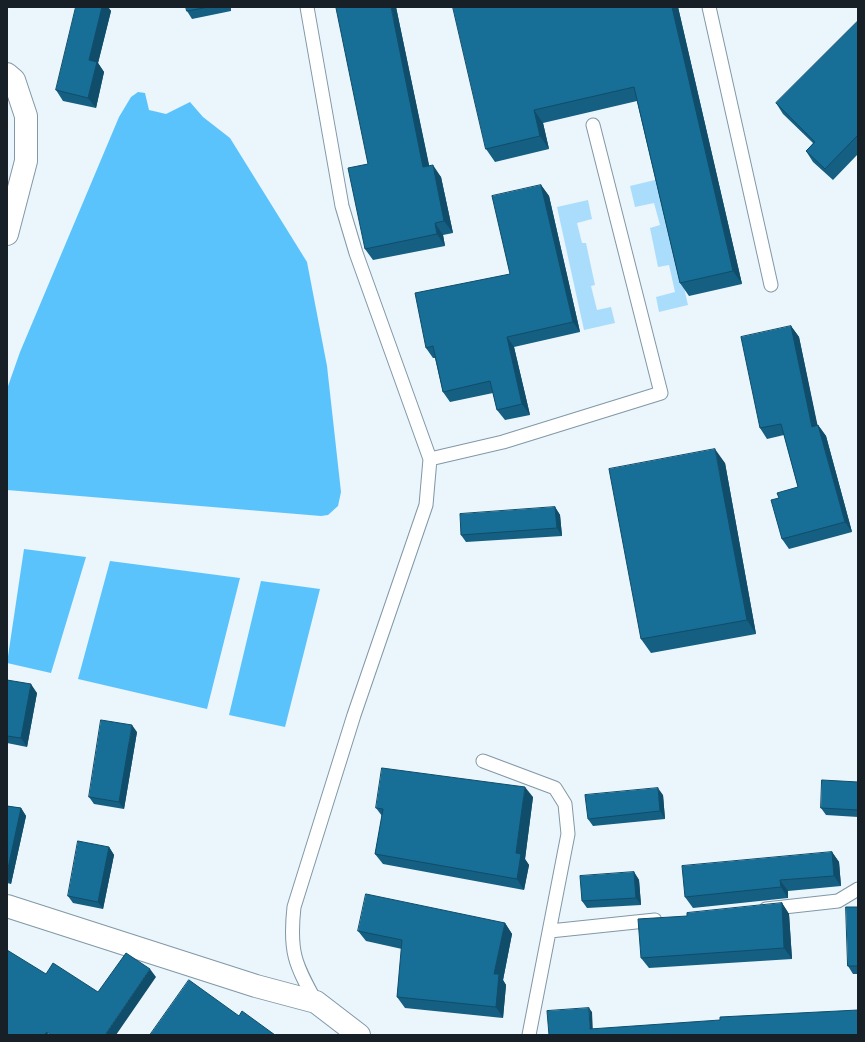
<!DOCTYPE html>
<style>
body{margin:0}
#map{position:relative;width:865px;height:1042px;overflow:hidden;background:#ebf5fc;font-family:"Varela Round",sans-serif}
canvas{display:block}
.frame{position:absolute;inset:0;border:8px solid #172026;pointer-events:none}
</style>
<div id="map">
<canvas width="865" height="1042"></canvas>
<div class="frame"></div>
</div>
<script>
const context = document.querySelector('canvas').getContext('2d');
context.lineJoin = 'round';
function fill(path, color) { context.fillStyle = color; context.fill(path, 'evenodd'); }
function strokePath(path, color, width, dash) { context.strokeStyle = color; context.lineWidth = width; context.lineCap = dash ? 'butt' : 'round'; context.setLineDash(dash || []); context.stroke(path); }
fill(new Path2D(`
 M 659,179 L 688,305 L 659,312 L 656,297 L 675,292 L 669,265 L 658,267 L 650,228 L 660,225 L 654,203 L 635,207 L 630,186 Z
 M 588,200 L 592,219 L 577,223 L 582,243 L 586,243 L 595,285 L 591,286 L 597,310 L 611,307 L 615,323 L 584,330 L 557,207 Z`), '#aaddfc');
fill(new Path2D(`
 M 138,92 L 145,93 L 149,110 L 166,114 L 190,102 L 203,117 L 230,138 L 307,262 L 327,366 L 341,492 L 338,506 L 328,515 L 321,516 L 7,490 L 7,389 L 20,352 L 119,117 L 131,97 Z
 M 24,549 L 86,557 L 51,673 L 7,663 Z
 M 110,561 L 240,578 L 207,709 L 78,679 Z
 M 261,581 L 320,589 L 285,727 L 229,715 Z`), '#5bc3fc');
const lane = new Path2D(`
 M 307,7 L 342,206 L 356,253 L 430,459
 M 709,7 L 771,285
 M 483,761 L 555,788 L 565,804 L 568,834 L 529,1035
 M 766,909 L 838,901 L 858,889
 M 550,931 L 655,920
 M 316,1002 C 295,964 289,952 294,907 L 354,715 L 426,505 L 430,459 L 503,442 L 661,393 L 593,125`);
const street = new Path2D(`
 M 7,74 L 14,80 L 26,116 L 26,161 L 7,234`);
const secondary = new Path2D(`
 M 7,906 L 256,986 L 316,1002 L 359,1035`);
strokePath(lane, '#8098a7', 15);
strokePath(street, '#8098a7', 24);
strokePath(secondary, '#8098a7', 24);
strokePath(lane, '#fff', 13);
strokePath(street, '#fff', 22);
strokePath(secondary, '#fff', 22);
fill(new Path2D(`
 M 76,7 L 108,7 L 111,11 L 98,63 L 104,72 L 96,108 L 63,101 L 56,90 Z
 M 186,7 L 231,7 L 231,11 L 192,19 L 187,11 Z
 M 396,7 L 429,166 L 441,177 L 453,233 L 443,235 L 445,246 L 373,260 L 365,249 L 368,164 Z
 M 453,7 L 678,7 L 742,284 L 689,296 L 680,283 L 637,101 L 543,123 L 549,149 L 495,162 L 486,149 Z
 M 858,21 L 858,154 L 833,180 L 813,162 L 806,151 L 813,143 L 783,114 L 776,103 Z
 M 541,185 L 549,196 L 580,332 L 514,347 L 530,415 L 505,420 L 497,410 L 493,393 L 450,402 L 443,392 L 435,358 L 433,358 L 426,348 L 510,274 Z
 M 791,326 L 799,337 L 817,425 L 818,425 L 826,436 L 852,532 L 789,549 L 782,539 L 779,498 L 798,487 L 784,435 L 767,439 L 760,428 Z
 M 725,463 L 756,634 L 651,653 L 641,639 Z
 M 555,507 L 560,515 L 562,536 L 466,542 L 461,535 Z
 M 7,680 L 37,693 L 27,747 L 7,743 Z
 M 137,732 L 124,809 L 94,804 L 89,797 Z
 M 858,782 L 858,817 L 826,815 L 821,808 Z
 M 663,795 L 665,819 L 593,826 L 588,819 Z
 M 533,797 L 525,859 L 529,865 L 524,890 L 383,864 L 375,854 L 382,816 L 376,808 Z
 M 7,806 L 21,808 L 26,816 L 11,884 L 7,883 Z
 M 109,847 L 114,855 L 103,909 L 73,903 L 68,896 Z
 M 832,852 L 839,862 L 841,886 L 788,891 L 788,898 L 693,908 L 685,897 Z
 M 634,872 L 639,880 L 641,905 L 587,908 L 582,901 Z
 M 782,903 L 789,914 L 792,959 L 649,968 L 641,958 Z
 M 858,907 L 858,974 L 853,974 L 848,966 Z
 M 505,923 L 512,934 L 503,980 L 506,985 L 503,1018 L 405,1008 L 397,997 L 402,949 L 366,941 L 358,931 Z`), '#145f82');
fill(new Path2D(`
 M 102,7 L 108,7 L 111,11 L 98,63 L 104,72 L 96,108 L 88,98 L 89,60 Z
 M 391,7 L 396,7 L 432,179 L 423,167 Z
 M 672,7 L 678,7 L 742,284 L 733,271 Z
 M 534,110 L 543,123 L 549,149 L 540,136 Z
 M 433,165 L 441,177 L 453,233 L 444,221 Z
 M 541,185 L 549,196 L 580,332 L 573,322 Z
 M 435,223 L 443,235 L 445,246 L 437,234 Z
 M 791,326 L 799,337 L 820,437 L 812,427 Z
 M 507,337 L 514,347 L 530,415 L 522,404 Z
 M 818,425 L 826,436 L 852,532 L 845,522 Z
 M 715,449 L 725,463 L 756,634 L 747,620 Z
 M 555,507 L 560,515 L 562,536 L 557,528 Z
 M 31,684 L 37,693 L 27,747 L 21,738 Z
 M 132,725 L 137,732 L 124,809 L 119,802 Z
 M 525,787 L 533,797 L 525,859 L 529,865 L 524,890 L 517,879 L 516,853 Z
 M 658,788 L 663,795 L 665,819 L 660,811 Z
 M 21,808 L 26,816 L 11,884 L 7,878 L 7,873 Z
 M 109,847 L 114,855 L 103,909 L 98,902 Z
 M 832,852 L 839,862 L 841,886 L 834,876 Z
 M 634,872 L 639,880 L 641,905 L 636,898 Z
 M 780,880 L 788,891 L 788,898 L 781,887 Z
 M 782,903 L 789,914 L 792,959 L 784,948 Z
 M 505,923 L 512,934 L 503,980 L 506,985 L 503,1018 L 496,1007 L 494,974 Z
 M 150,969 L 156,977 L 116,1035 L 105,1035 Z
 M 589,1008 L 592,1012 L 593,1033 L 590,1029 Z
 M 47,1032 L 49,1035 L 44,1035 Z`), '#104d6a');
const building = new Path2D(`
 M 76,7 L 102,7 L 89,60 L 97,62 L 88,98 L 56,90 Z
 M 186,7 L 209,7 L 187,11 Z
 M 343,7 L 391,7 L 423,167 L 433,165 L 444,221 L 435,223 L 437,234 L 365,249 L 348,168 L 368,164 L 336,8 Z
 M 453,7 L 672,7 L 733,271 L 680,283 L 634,87 L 534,110 L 540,136 L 486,149 Z
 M 858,21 L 858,135 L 825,169 L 806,151 L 815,142 L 776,103 Z
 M 541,185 L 573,322 L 507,337 L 522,404 L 497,410 L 490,381 L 443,392 L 433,346 L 426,348 L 415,293 L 510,274 L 492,196 Z
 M 791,326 L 812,427 L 818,425 L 845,522 L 782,539 L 771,500 L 779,498 L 777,493 L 798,487 L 781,424 L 760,428 L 741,337 Z
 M 715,449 L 747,620 L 641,639 L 609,469 Z
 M 555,507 L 557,528 L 461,535 L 460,514 Z
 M 7,680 L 31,684 L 21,738 L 7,736 Z
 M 101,720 L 132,725 L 119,802 L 89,797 Z
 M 382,768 L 525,787 L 516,853 L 521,854 L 517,879 L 375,854 L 383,809 L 376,808 Z
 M 822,780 L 858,782 L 858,810 L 821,808 Z
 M 658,788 L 660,811 L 588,819 L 585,795 Z
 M 7,806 L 21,808 L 7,873 Z
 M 78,841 L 109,847 L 98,902 L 68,896 Z
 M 832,852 L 834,876 L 780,880 L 781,887 L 685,897 L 682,866 Z
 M 634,872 L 636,898 L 582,901 L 580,876 Z
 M 366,894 L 505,923 L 494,974 L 499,974 L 496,1007 L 397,997 L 402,940 L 358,931 Z
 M 782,903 L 784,948 L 641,958 L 638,919 L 687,916 L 687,913 Z
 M 846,907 L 858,907 L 858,966 L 848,966 Z
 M 7,950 L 46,974 L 53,963 L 98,992 L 126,953 L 150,969 L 105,1035 L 51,1035 L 47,1032 L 44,1035 L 7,1035 Z
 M 189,980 L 239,1016 L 242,1011 L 275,1035 L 150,1035 Z
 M 589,1008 L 590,1029 L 720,1020 L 720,1017 L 858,1010 L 858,1035 L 549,1035 L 547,1011 Z`);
fill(building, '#176e97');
strokePath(building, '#104d6a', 1);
</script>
